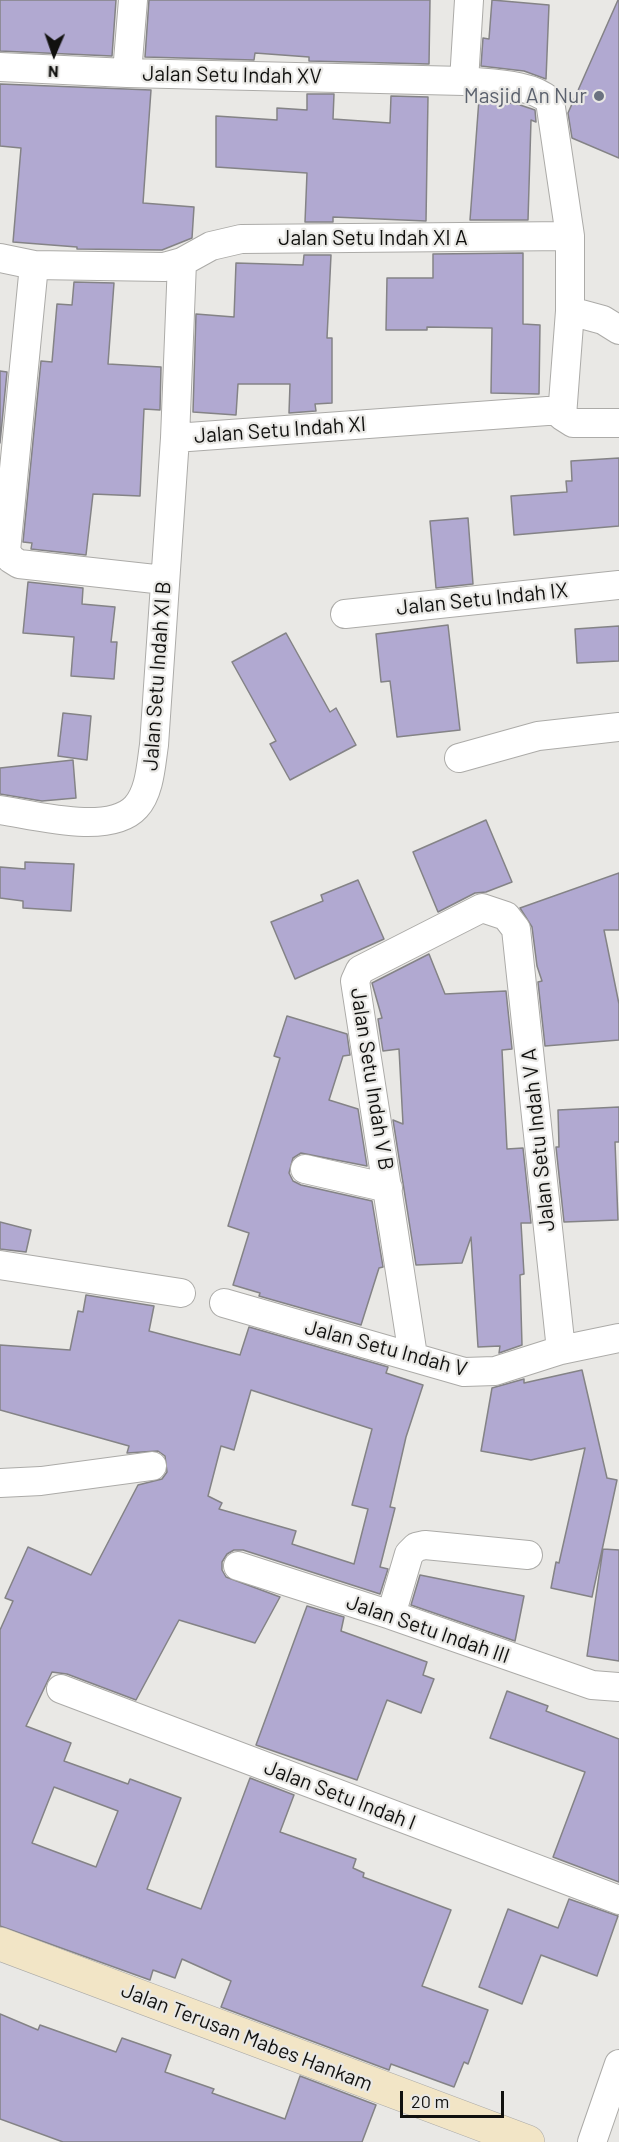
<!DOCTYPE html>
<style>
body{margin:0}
#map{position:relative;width:619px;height:2142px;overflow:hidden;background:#e9e8e5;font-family:Barlow,sans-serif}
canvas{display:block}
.north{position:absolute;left:24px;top:24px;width:60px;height:60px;-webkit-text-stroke:4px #e9e8e5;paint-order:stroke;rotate:182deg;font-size:16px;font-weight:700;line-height:24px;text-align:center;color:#11110f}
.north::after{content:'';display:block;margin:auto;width:21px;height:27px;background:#11110f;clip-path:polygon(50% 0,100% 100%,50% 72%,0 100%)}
.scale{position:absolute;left:400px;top:2091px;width:104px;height:27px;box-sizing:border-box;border:3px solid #11110f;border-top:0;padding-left:8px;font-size:18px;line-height:21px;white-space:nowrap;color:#11110f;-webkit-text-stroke:4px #e9e8e5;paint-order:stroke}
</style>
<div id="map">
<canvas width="619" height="2142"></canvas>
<div class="north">N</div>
<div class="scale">20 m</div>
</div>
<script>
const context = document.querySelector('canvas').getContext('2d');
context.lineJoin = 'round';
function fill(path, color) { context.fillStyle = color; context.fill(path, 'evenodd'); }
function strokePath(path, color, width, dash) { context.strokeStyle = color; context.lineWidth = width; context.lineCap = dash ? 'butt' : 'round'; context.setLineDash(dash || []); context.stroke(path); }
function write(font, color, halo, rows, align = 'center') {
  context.font = font + ' Barlow,sans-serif'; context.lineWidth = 4.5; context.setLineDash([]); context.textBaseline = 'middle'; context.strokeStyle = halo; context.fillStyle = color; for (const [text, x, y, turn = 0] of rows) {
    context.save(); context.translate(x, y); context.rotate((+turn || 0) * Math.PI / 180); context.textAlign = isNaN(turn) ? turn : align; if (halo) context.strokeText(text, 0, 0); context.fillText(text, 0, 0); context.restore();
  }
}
const building = new Path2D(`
 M 0,0 L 116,0 L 112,56 L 0,51 Z
 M 149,0 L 430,0 L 429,64 L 309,61 L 309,57 L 255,53 L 254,60 L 145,57 Z
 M 492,0 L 549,5 L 546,79 L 524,71 L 481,66 L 483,38 L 489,39 Z
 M 618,0 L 619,0 L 619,158 L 572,138 L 568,113 Z
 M 0,84 L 151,90 L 143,203 L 194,207 L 192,238 L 162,250 L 77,249 L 77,247 L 13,242 L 21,148 L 0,146 Z
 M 307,94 L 334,94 L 333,119 L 390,123 L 391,96 L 428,97 L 426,221 L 333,217 L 333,222 L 305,222 L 307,173 L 216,167 L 216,116 L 277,120 L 277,108 L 307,110 Z
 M 479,99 L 517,104 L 535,110 L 536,122 L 531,120 L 528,220 L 470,220 Z
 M 523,253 L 523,324 L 540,325 L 539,394 L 491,393 L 492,328 L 427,327 L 427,330 L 386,330 L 387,278 L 433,278 L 433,254 Z
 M 304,255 L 331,255 L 327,338 L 332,338 L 332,403 L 315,404 L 316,411 L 289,413 L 290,384 L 238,384 L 236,415 L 193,412 L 196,314 L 234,317 L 236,263 L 303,265 Z
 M 74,282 L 114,283 L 108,364 L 161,367 L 160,410 L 144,409 L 140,496 L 93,494 L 86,555 L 31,549 L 32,543 L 23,542 L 41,361 L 52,362 L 57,304 L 72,305 Z
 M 0,371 L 7,372 L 0,443 Z
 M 619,458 L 619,526 L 514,535 L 511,496 L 567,492 L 566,481 L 572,481 L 571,461 Z
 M 468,518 L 473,584 L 436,588 L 430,521 Z
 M 28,582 L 83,588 L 82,604 L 115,607 L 111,642 L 117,642 L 114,679 L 71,676 L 74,637 L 23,633 Z
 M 448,625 L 460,730 L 397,737 L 390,681 L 381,682 L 376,634 Z
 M 619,626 L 619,661 L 577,663 L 575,629 Z
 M 286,633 L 330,712 L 336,708 L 356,745 L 290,780 L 270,744 L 276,741 L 232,662 Z
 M 63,713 L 91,716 L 87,760 L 58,756 Z
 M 73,760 L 76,798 L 42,801 L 0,794 L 0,768 Z
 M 486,820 L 512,882 L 486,892 L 475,893 L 438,912 L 413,852 Z
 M 25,862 L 74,864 L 71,911 L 23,908 L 23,901 L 0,898 L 0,867 L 25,869 Z
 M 619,873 L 619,930 L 604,930 L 619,1004 L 619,1040 L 545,1046 L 538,982 L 542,981 L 537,966 L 532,927 L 520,908 Z
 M 358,880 L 384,939 L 295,979 L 271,922 L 323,901 L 321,895 Z
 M 429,954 L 445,994 L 506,991 L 512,1049 L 502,1050 L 507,1149 L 523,1148 L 531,1223 L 521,1223 L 524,1274 L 520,1275 L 522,1345 L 499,1353 L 500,1346 L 478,1347 L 471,1237 L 462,1263 L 416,1265 L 393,1120 L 403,1124 L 399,1049 L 383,1051 L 378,1019 L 382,1018 L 372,983 Z
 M 287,1016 L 347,1034 L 350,1055 L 343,1056 L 329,1100 L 358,1109 L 367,1166 L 301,1153 L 293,1158 L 289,1173 L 293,1181 L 301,1185 L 372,1201 L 383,1267 L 379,1268 L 361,1325 L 259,1296 L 260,1293 L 233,1285 L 249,1233 L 228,1226 L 280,1058 L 274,1056 Z
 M 619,1107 L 619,1142 L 615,1142 L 618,1220 L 564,1222 L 556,1147 L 559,1147 L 558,1110 Z
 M 0,1222 L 31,1230 L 26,1252 L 0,1249 Z
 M 86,1295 L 154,1306 L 149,1331 L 240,1355 L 249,1327 L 388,1367 L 386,1373 L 423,1385 L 406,1437 L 390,1507 L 395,1508 L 380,1567 L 388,1569 L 380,1594 L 243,1550 L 234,1550 L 227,1554 L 222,1562 L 222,1570 L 226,1577 L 280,1597 L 255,1643 L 179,1620 L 136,1700 L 67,1674 L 52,1672 L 26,1726 L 71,1743 L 64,1761 L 128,1784 L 130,1779 L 181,1798 L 147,1889 L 201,1909 L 250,1778 L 294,1795 L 280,1832 L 356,1859 L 353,1868 L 364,1873 L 363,1877 L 451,1910 L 422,1986 L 488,2010 L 468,2064 L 464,2062 L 454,2087 L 391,2064 L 389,2070 L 221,2007 L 231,1981 L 182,1959 L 175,1978 L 153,1970 L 150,1980 L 0,1926 L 0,1630 L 13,1601 L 5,1598 L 28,1547 L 91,1575 L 138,1485 L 162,1479 L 167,1472 L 165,1456 L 158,1451 L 127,1453 L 129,1446 L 0,1410 L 0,1345 L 70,1350 L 78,1311 L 83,1312 ZM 251,1390 L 372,1429 L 352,1505 L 368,1509 L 354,1564 L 292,1544 L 296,1531 L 219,1509 L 222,1503 L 208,1496 L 221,1446 L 234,1450 ZM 54,1787 L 118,1811 L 96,1867 L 32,1843 Z
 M 582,1370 L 607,1478 L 617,1480 L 592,1597 L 551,1588 L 556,1562 L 559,1563 L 585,1448 L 531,1460 L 481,1451 L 492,1388 L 524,1379 L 524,1383 Z
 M 603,1549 L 619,1550 L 619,1661 L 587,1656 Z
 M 420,1575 L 524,1596 L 515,1641 L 411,1605 Z
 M 307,1606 L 344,1617 L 341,1631 L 427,1662 L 423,1675 L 434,1679 L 421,1713 L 387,1700 L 357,1780 L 256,1745 Z
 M 507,1691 L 548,1706 L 546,1711 L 619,1739 L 619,1882 L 553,1857 L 585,1772 L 490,1738 Z
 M 569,1899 L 618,1916 L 597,1976 L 541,1955 L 522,2004 L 479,1987 L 508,1909 L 558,1928 Z
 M 0,2014 L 38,2030 L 40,2025 L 116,2052 L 122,2038 L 171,2055 L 165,2072 L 214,2089 L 212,2093 L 285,2119 L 300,2076 L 376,2105 L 362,2142 L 63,2142 L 0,2119 Z`);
fill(building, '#b1a9d1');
strokePath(building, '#848386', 1.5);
const street = new Path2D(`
 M 469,0 L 464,81 C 489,84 531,83 550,101 L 570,236 L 570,311 L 562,416 L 573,423 L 619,423
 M 0,67 L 127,73 L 464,81
 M 127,73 L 133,0
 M 0,258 L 34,265 L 164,267 L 182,262 L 211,246 L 241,239 L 570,236
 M 34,265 L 6,551 L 11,559 L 19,564 L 164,580
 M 570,311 L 603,320 L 619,330
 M 175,438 L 561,410
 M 345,614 L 619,585
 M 459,758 L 538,736 L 619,727
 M 0,810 C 34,815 110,836 136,807 C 150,792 151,764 154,745 L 175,438 L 182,262
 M 305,1169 L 388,1188
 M 0,1265 L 181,1293
 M 224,1303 L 464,1372 L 495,1371 L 561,1350 L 619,1338
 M 413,1356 L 355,981 L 360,970 L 482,908 L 506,916 L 516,929 L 561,1350
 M 0,1483 L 41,1481 L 152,1466
 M 238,1566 L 391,1615 L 592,1685 L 619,1687
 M 391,1615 L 409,1554 L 416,1547 L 425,1545 L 528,1555
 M 61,1689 L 619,1900
 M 592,2142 L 619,2064`);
const secondary = new Path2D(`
 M 0,1944 L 528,2142`);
strokePath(street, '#acaba8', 30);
strokePath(secondary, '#acaba8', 34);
strokePath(street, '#fff', 28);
strokePath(secondary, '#f2e5c6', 33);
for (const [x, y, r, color] of [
 [599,96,6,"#6b7280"]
]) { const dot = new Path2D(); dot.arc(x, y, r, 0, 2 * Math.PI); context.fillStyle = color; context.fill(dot); strokePath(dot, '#e9e8e5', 2); }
write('21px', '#11110f', '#e9e8e5', [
 ["Jalan Setu Indah XV",232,75,1],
 ["Jalan Setu Indah XI A",373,238],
 ["Jalan Setu Indah XI",280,430,-4],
 ["Jalan Setu Indah IX",482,599,-6],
 ["Jalan Setu Indah XI B",157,676,-86],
 ["Jalan Setu Indah V B",372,1079,81],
 ["Jalan Setu Indah V A",538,1140,-96],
 ["Jalan Setu Indah V",386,1348,15],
 ["Jalan Setu Indah III",428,1629,19],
 ["Jalan Setu Indah I",340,1795,21],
 ["Jalan Terusan Mabes Hankam",247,2037,21]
]);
write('21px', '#5b616d', '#e9e8e5', [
 ["Masjid An Nur",587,96]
], 'right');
</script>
